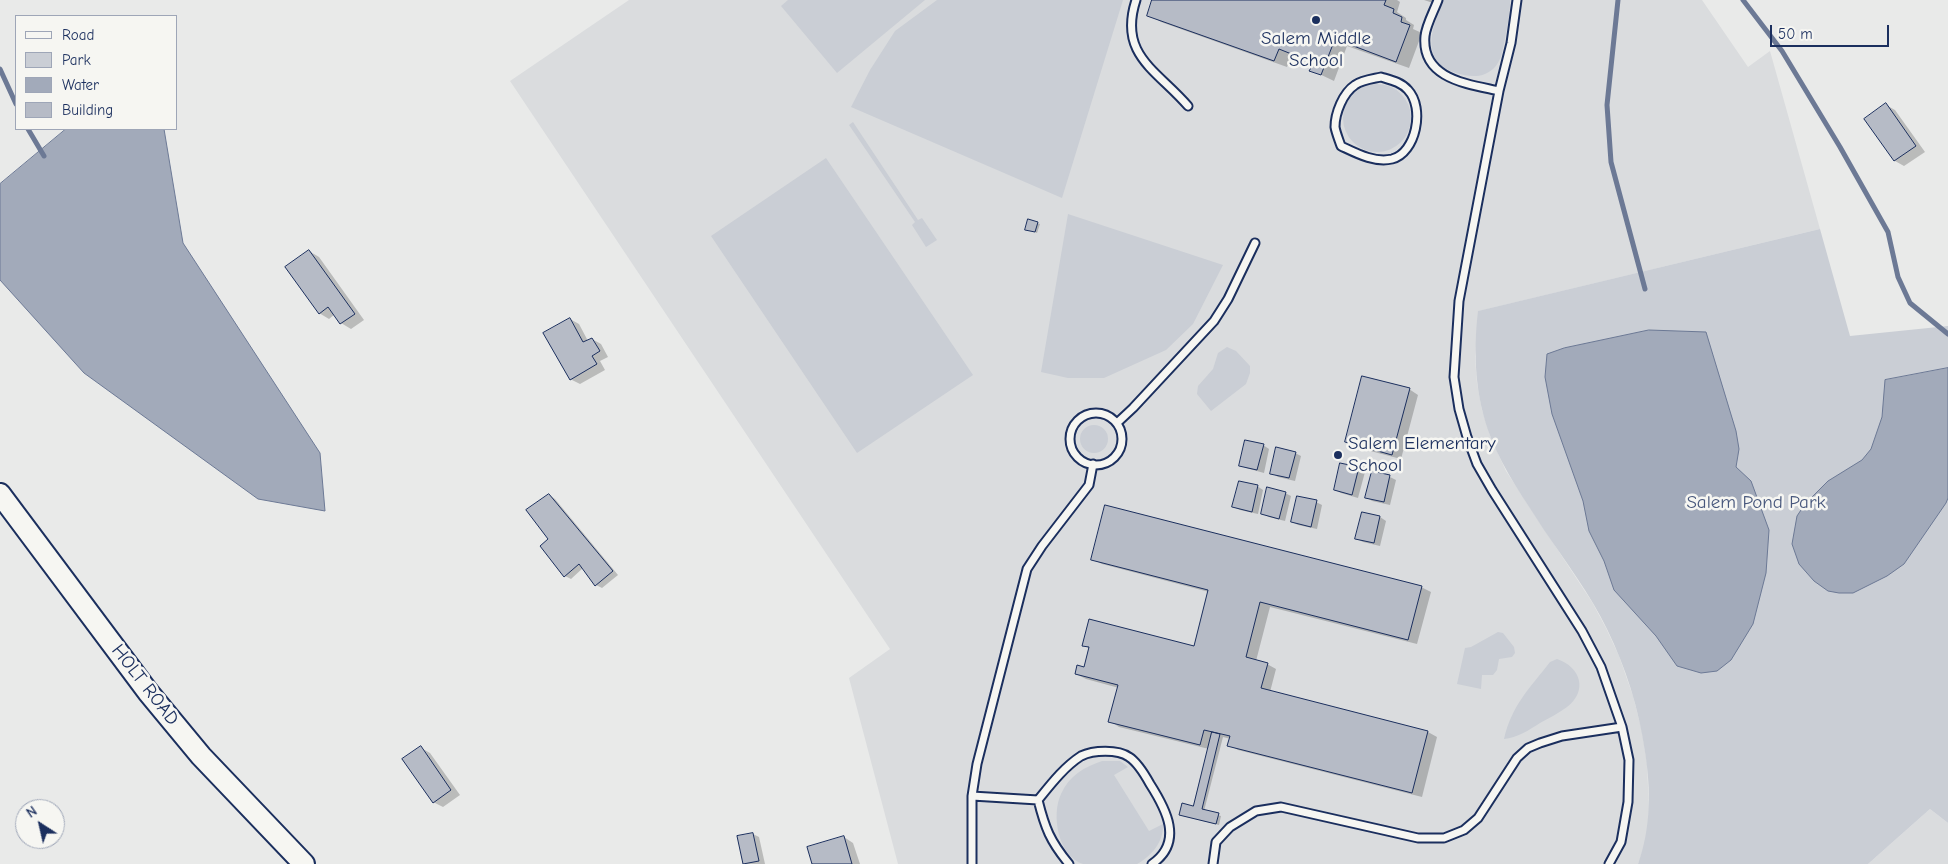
<!DOCTYPE html>
<style>
body{margin:0}
#map{position:relative;width:1948px;height:864px;overflow:hidden;background:#e9eae9;font-family:"Comic Neue",sans-serif}
canvas{display:block}
.legend{position:absolute;left:15px;top:15px;width:162px;height:115px;box-sizing:border-box;background:#f6f6f2;border:1px solid #9ea6b7;margin:0;padding:6px 9px;list-style:none;font-size:15px;color:#1b2f5e}
.legend li{display:flex;align-items:center;gap:10px;height:25px}
.legend b{width:25px;border:1px solid #9ea6b7}
.north{position:absolute;left:15px;top:799px;width:50px;height:50px;box-sizing:border-box;background:#f6f6f2;border:1px solid #9ea6b7;border-radius:50%;rotate:325deg;font-size:14px;font-weight:700;line-height:20px;text-align:center;color:#1b2f5e}
.north::after{content:'';display:block;margin:auto;width:18px;height:22px;background:#1b2f5e;clip-path:polygon(50% 0,100% 100%,50% 72%,0 100%)}
.scale{position:absolute;left:1770px;top:25px;width:119px;height:22px;box-sizing:border-box;border:2px solid #1b2f5e;border-top:0;padding-left:6px;font-size:15px;line-height:18px;white-space:nowrap;color:#1b2f5e;-webkit-text-stroke:4px #f6f6f2;paint-order:stroke}
</style>
<div id="map">
<canvas width="1948" height="864"></canvas>
<ul class="legend">
<li><b style="height:6px;background:#f6f6f2"></b>Road</li>
<li><b style="height:14px;background:#caced5"></b>Park</li>
<li><b style="height:14px;background:#a2aaba"></b>Water</li>
<li><b style="height:14px;background:#b6bbc6"></b>Building</li>
</ul>
<div class="north">N</div>
<div class="scale">50 m</div>
</div>
<script>
const context = document.querySelector('canvas').getContext('2d');
context.lineJoin = 'round';
function fill(path, color) { context.fillStyle = color; context.fill(path, 'evenodd'); }
function strokePath(path, color, width, dash) { context.strokeStyle = color; context.lineWidth = width; context.lineCap = dash ? 'butt' : 'round'; context.setLineDash(dash || []); context.stroke(path); }
function write(font, color, halo, rows, align = 'center') {
  context.font = font + ' "Comic Neue",sans-serif'; context.lineWidth = 5; context.setLineDash([]); context.textBaseline = 'middle'; context.strokeStyle = halo; context.fillStyle = color; for (const [text, x, y, turn = 0] of rows) {
    context.save(); context.translate(x, y); context.rotate((+turn || 0) * Math.PI / 180); context.textAlign = isNaN(turn) ? turn : align; if (halo) context.strokeText(text, 0, 0); context.fillText(text, 0, 0); context.restore();
  }
}
fill(new Path2D(`
 M 629,0 L 1702,0 L 1748,67 L 1770,51 L 1820,229 L 1479,311 L 1475,357 L 1477,383 L 1482,410 L 1491,438 L 1506,471 L 1592,602 L 1606,628 L 1619,656 L 1633,696 L 1642,731 L 1647,764 L 1649,809 L 1648,827 L 1644,848 L 1638,864 L 898,864 L 849,678 L 890,649 L 510,81 Z
 M 1930,809 L 1948,823 L 1948,864 L 1868,864 Z`), '#dadcde');
fill(new Path2D(`
 M 788,0 L 925,0 L 837,73 L 781,6 Z
 M 937,0 L 1123,0 L 1062,198 L 851,107 L 870,70 L 895,31 Z
 M 1443,0 L 1510,0 C 1511,10 1504,46 1501,57 C 1499,61 1496,67 1493,69 C 1484,77 1474,77 1464,75 C 1419,66 1430,32 1443,0 Z
 M1343 118a34 34 0 1 1 68 0a34 34 0 1 1-68 0Z
 M 853,122 L 918,220 L 922,218 L 937,240 L 926,247 L 912,225 L 915,222 L 849,125 Z
 M 826,158 L 973,375 L 857,453 L 711,236 Z
 M 1068,214 L 1223,265 L 1193,324 L 1166,350 L 1104,378 L 1068,378 L 1041,372 Z
 M 1820,229 L 1850,336 L 1948,326 L 1948,823 L 1930,809 L 1868,864 L 1638,864 C 1651,828 1651,790 1645,752 C 1639,709 1626,668 1607,629 C 1590,594 1566,562 1544,530 C 1525,500 1504,471 1491,438 C 1475,397 1473,354 1478,311 Z
 M 1227,347 L 1236,351 L 1250,366 L 1250,373 L 1246,384 L 1211,411 L 1197,394 L 1198,386 L 1213,369 L 1218,353 Z
 M1080 439a14 14 0 1 1 28 0a14 14 0 1 1-28 0Z
 M 1498,632 L 1503,633 L 1514,647 L 1515,653 L 1512,657 L 1499,659 L 1497,670 L 1493,675 L 1482,675 L 1481,689 L 1457,684 L 1465,648 L 1471,647 Z
 M 1557,659 C 1581,667 1588,691 1567,707 C 1559,713 1549,718 1540,723 C 1529,730 1517,738 1504,739 C 1512,705 1529,689 1550,662 Z
 M 1102,761 L 1120,761 L 1128,767 L 1114,775 L 1149,831 L 1163,824 C 1164,841 1152,856 1137,864 C 1126,864 1093,864 1083,864 C 1058,856 1051,815 1061,794 C 1069,776 1084,767 1102,761 Z`), '#caced5');
const water = new Path2D(`
 M 66,129 L 164,129 L 183,243 L 320,453 L 325,511 L 258,499 L 84,373 L 0,280 L 0,184 Z
 M 1649,330 L 1706,332 L 1736,431 L 1739,449 L 1736,467 L 1751,481 L 1769,530 L 1766,573 L 1753,624 L 1731,660 L 1717,671 L 1701,673 L 1677,666 L 1656,636 L 1614,590 L 1604,561 L 1589,531 L 1583,501 L 1552,414 L 1545,377 L 1547,354 L 1564,348 Z
 M 1948,368 L 1948,498 L 1946,503 L 1904,564 L 1887,576 L 1853,593 L 1839,593 L 1828,591 L 1814,581 L 1799,564 L 1792,544 L 1797,516 L 1805,504 L 1828,481 L 1862,460 L 1871,449 L 1882,417 L 1885,380 Z`);
fill(water, '#a2aaba');
strokePath(water, '#6c7995', 1);
fill(new Path2D(`
 M 1154,0 L 1397,0 L 1400,2 L 1397,12 L 1406,18 L 1406,20 L 1414,25 L 1413,29 L 1422,33 L 1409,68 L 1347,46 L 1334,81 L 1311,70 L 1315,65 L 1292,55 L 1287,67 L 1161,22 L 1149,15 Z
 M 1424,0 L 1434,0 L 1433,3 Z
 M 1886,105 L 1895,110 L 1925,152 L 1904,166 L 1895,161 L 1866,119 Z
 M 1037,223 L 1040,224 L 1037,233 L 1029,230 Z
 M 309,251 L 319,257 L 364,320 L 351,329 L 341,323 L 335,314 L 329,319 L 319,313 Z
 M 570,319 L 579,324 L 588,341 L 592,339 L 601,344 L 608,357 L 600,361 L 605,370 L 580,384 L 570,379 Z
 M 1409,389 L 1418,395 L 1401,459 L 1355,447 L 1346,442 Z
 M 1263,445 L 1269,449 L 1264,473 L 1246,468 L 1240,465 Z
 M 1295,453 L 1301,456 L 1295,481 L 1278,477 L 1272,473 Z
 M 1341,464 L 1359,469 L 1365,472 L 1358,498 L 1341,493 L 1335,490 Z
 M 1390,477 L 1396,480 L 1390,505 L 1372,501 L 1366,497 Z
 M 1257,486 L 1263,490 L 1258,514 L 1240,510 L 1234,507 Z
 M 1285,493 L 1291,496 L 1285,521 L 1269,517 L 1263,514 Z
 M 549,495 L 555,499 L 618,575 L 602,588 L 596,585 L 583,568 L 571,579 L 565,576 L 550,540 Z
 M 1316,502 L 1322,505 L 1317,529 L 1298,525 L 1292,522 Z
 M 1380,517 L 1386,521 L 1380,546 L 1363,542 L 1357,539 Z
 M 1092,559 L 1421,587 L 1431,592 L 1417,644 L 1270,607 L 1256,661 L 1267,664 L 1276,669 L 1270,692 L 1428,732 L 1437,737 L 1422,797 L 1238,750 L 1229,745 L 1231,739 L 1223,737 L 1204,811 L 1221,816 L 1219,825 L 1183,816 L 1194,808 L 1209,749 L 1119,727 L 1110,721 L 1119,688 L 1086,679 L 1076,674 L 1085,668 L 1090,649 L 1084,645 L 1194,648 L 1209,592 L 1102,564 Z
 M 421,748 L 430,753 L 460,795 L 443,807 L 433,802 Z
 M 753,834 L 759,837 L 765,864 L 745,864 L 739,837 Z
 M 844,837 L 853,843 L 860,864 L 813,864 Z`), '#0003');
strokePath(new Path2D(`
 M 1618,0 L 1607,105 L 1611,162 L 1645,289
 M 1743,0 L 1782,51 L 1840,147 L 1888,232 L 1898,277 L 1910,303 L 1948,334
 M 0,69 L 16,104
 M 28,129 L 44,156`), '#6c7995', 5);
const building = new Path2D(`
 M 1152,0 L 1386,0 L 1384,5 L 1394,9 L 1393,13 L 1402,17 L 1401,22 L 1410,25 L 1396,62 L 1335,39 L 1321,75 L 1309,71 L 1314,63 L 1279,49 L 1274,61 L 1147,16 Z
 M 1886,103 L 1916,146 L 1894,161 L 1864,119 Z
 M 1028,219 L 1038,222 L 1035,232 L 1025,230 Z
 M 309,250 L 355,314 L 340,324 L 328,307 L 319,314 L 285,267 Z
 M 570,318 L 583,342 L 592,338 L 600,351 L 592,356 L 597,364 L 570,380 L 543,333 Z
 M 1362,376 L 1410,388 L 1392,455 L 1345,442 Z
 M 1245,440 L 1264,444 L 1257,470 L 1239,466 Z
 M 1276,447 L 1296,452 L 1289,478 L 1270,474 Z
 M 1340,463 L 1359,467 L 1352,495 L 1334,490 Z
 M 1372,471 L 1390,475 L 1384,502 L 1365,498 Z
 M 1239,481 L 1258,485 L 1252,512 L 1232,507 Z
 M 1267,487 L 1286,492 L 1279,519 L 1261,514 Z
 M 549,494 L 613,571 L 595,586 L 579,564 L 564,577 L 540,546 L 548,539 L 526,510 Z
 M 1297,496 L 1317,500 L 1311,527 L 1291,522 Z
 M 1105,505 L 1422,586 L 1408,640 L 1260,602 L 1246,657 L 1268,663 L 1261,688 L 1428,731 L 1412,793 L 1227,746 L 1230,736 L 1204,730 L 1200,745 L 1108,722 L 1118,685 L 1075,674 L 1077,665 L 1084,667 L 1089,647 L 1082,646 L 1089,619 L 1194,646 L 1208,590 L 1091,560 Z
 M 1362,512 L 1380,516 L 1374,543 L 1355,539 Z
 M 1212,732 L 1220,734 L 1202,809 L 1219,813 L 1216,824 L 1179,815 L 1182,803 L 1193,806 Z
 M 421,746 L 451,790 L 433,803 L 402,759 Z
 M 753,833 L 759,861 L 743,864 L 737,836 Z
 M 844,836 L 852,864 L 812,864 L 807,847 Z`);
fill(building, '#b6bbc6');
strokePath(building, '#1b2f5e', 1);
const lane = new Path2D(`
 M 1136,0 C 1118,55 1157,70 1188,106
 M 1438,0 C 1434,11 1426,25 1425,36 C 1421,79 1468,84 1499,91
 M 1517,0 L 1511,43 L 1499,91 L 1459,301 L 1454,377 L 1459,409 L 1467,437 L 1477,464 L 1492,490 L 1582,631 L 1601,667 L 1622,727 L 1629,760 L 1628,802 L 1621,842 L 1609,864
 M 1381,77 C 1391,80 1401,82 1408,90 C 1425,108 1416,153 1392,159 C 1374,163 1356,153 1341,146 C 1339,140 1336,133 1335,127 C 1335,113 1343,93 1355,85 C 1362,80 1372,79 1381,77 Z
 M1070 439a26 26 0 1 1 52 0a26 26 0 1 1-52 0Z
 M 1117,423 L 1133,408 L 1214,321 L 1228,299 L 1255,243
 M 972,796 L 1038,800
 M 1038,800 C 1051,784 1064,767 1081,756 C 1093,750 1118,749 1129,757 C 1137,762 1145,775 1150,784 C 1166,809 1184,842 1152,864
 M 1038,800 C 1045,828 1050,841 1069,864
 M 972,864 L 972,796 L 977,764 L 1027,569 L 1042,546 L 1089,485 L 1093,464
 M 1213,864 L 1216,842 L 1230,827 L 1256,811 L 1281,807 L 1418,838 L 1444,838 L 1464,830 L 1478,818 L 1517,758 L 1528,748 L 1540,743 L 1562,736 L 1622,727`);
const secondary = new Path2D(`
 M 0,494 L 148,692 L 201,756 L 304,864`);
strokePath(lane, '#1b2f5e', 11);
strokePath(secondary, '#1b2f5e', 24);
strokePath(lane, '#f6f6f2', 7);
strokePath(secondary, '#f6f6f2', 20);
for (const [x, y, r, color] of [
 [1316,20,5,"#1b2f5e"],
 [1338,455,5,"#1b2f5e"]
]) { const dot = new Path2D(); dot.arc(x, y, r, 0, 2 * Math.PI); context.fillStyle = color; context.fill(dot); strokePath(dot, '#f6f6f2', 2); }
write('19px', '#1b2f5e', '#f6f6f2', [
 ["Salem Middle",1316,39],
 ["School",1316,61],
 ["Salem Elementary",1348,444,"left"],
 ["School",1348,466,"left"]
]);
write('19px', '#47577c', '#f6f6f2', [
 ["Salem Pond Park",1756,503]
]);
write('19px', '#1b2f5e', '#f6f6f2', [
 ["HOLT ROAD",145,685,52]
]);
</script>
